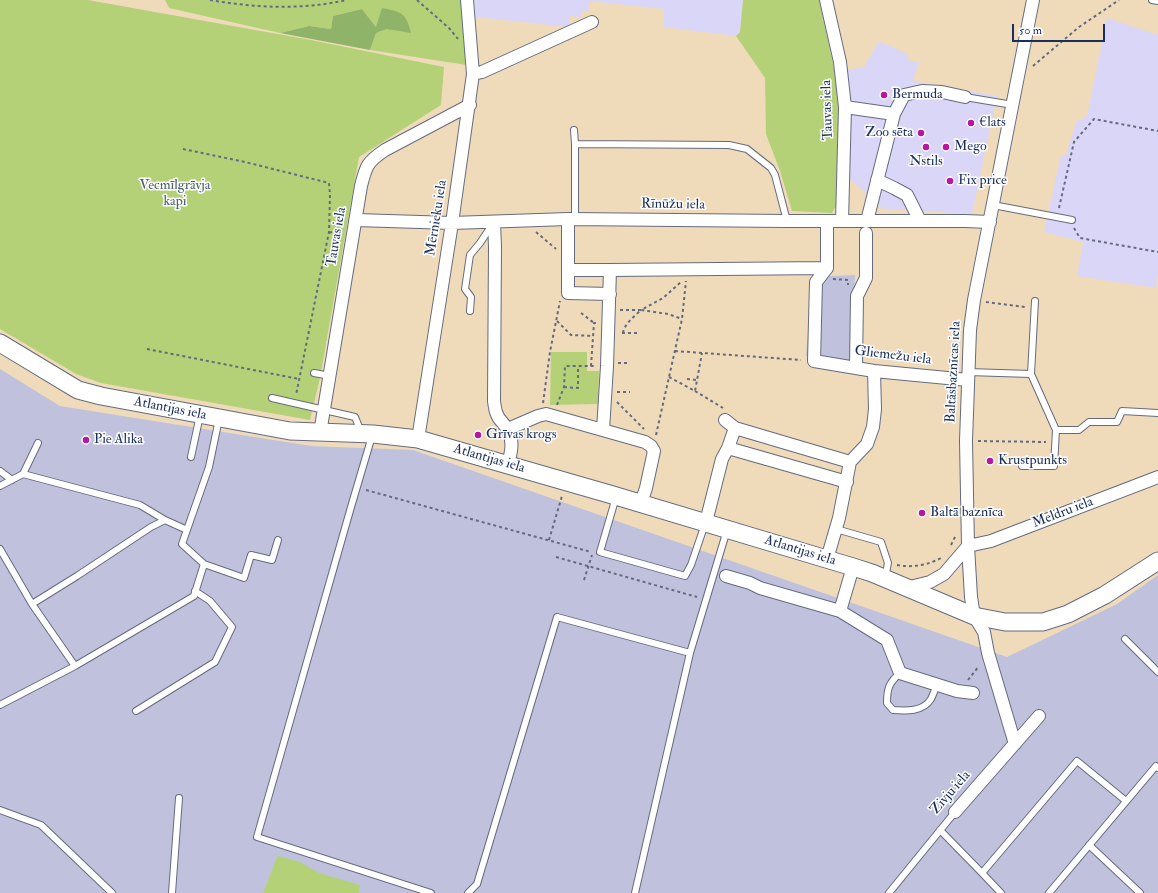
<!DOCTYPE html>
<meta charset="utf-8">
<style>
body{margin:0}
#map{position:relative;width:1158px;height:893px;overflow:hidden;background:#efdbba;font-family:"IM FELL Double Pica",serif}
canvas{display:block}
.scale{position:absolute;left:1012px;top:24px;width:93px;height:18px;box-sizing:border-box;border:2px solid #1b2f5e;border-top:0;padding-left:5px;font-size:12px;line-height:14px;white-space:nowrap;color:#1b2f5e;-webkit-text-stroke:3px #fff;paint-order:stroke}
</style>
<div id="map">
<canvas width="1158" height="893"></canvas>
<div class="scale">50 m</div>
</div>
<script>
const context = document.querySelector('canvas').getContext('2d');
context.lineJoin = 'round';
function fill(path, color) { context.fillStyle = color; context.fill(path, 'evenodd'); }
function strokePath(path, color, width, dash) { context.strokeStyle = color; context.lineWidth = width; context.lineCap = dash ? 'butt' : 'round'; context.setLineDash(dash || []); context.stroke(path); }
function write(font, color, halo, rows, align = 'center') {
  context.font = font + ' "IM FELL Double Pica",serif'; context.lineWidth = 3; context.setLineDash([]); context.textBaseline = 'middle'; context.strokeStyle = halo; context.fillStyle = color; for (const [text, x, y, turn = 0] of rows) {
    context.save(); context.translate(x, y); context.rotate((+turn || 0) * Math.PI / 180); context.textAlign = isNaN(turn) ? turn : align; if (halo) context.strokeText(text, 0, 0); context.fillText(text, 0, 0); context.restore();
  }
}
fill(new Path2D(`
 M 474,0 L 743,0 L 740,32 L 736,36 L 664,27 L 664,9 L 589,1 L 588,12 L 582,11 L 581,17 L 570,16 L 569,27 L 476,17 Z
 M 1107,18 L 1158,35 L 1158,270 L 1156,288 L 1077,276 L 1083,242 L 1044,232 L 1061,155 L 1066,155 L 1076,122 L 1087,116 Z
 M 879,41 L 907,54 L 907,60 L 919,62 L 913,81 L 997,96 L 972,214 L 883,209 L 849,178 L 851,113 L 847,70 L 864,67 Z`), '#dad6f7');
fill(new Path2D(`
 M 855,275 L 851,364 L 806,356 L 812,277 Z
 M 0,369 L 60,406 L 311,446 L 413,450 L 1007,657 L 1117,604 L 1158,575 L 1158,893 L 0,893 Z`), '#c0c2dd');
fill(new Path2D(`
 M 0,0 L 88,0 L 311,40 L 444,67 L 441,105 L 359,157 L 320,378 L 310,420 L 101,383 L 76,374 L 0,329 Z
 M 165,0 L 467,0 L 473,66 L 370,50 L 376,33 L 387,29 L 376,27 L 362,9 L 333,16 L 331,29 L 309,26 L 280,33 L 169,8 Z
 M 743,0 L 819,0 L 839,91 L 840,199 L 832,213 L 792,211 L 780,171 L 766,134 L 765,78 L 736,36 L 740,32 Z
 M 551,352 L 587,352 L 587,371 L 599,371 L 598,404 L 550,405 Z
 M 279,856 L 300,862 L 319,873 L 360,885 L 359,893 L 263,893 L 277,857 Z`), '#b4d178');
fill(new Path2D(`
 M 382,8 C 401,12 406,12 411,33 L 387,29 L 376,33 L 370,50 L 280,33 L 309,26 L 331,29 L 333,16 L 362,9 L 376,27 Z`), '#8fb368');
const service = new Path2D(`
 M 1152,0 L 1158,1
 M 965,97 L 1013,105
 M 574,130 L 575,144
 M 993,205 L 1072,220
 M 575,219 L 575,144 L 729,145 L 747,149 L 771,168 L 775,175 L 787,221
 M 470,311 L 471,297 L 465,289 L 470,255 L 480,243 L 492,225
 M 968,372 L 1031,374 L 1056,430 L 1079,430 L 1089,422 L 1117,422 L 1122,411 L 1158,413
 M 314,373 L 330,376
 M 1031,374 L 1035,301
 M 272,398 L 355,417 L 361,432
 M 372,436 L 351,507 L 257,837 L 431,893
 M 191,457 L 200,415
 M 1022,466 L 1054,466 L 1056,430
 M 0,471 L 12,480
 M 23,474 L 38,443
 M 0,486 L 23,474 L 140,505 L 165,520
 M 616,497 L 600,552 L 685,576 L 691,565 L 705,524
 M 836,529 L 881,542 L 888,563 L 885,578
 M 0,549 L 32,604 L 75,666
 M 204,564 L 244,578 L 251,555 L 272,560 L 278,540
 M 32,604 L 77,576 L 151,527 L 165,520 L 187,530
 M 1125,639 L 1158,672
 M 900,673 C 889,683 887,688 887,703 L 893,710 C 906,711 923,712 931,699 C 933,695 935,689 937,685
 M 0,705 L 75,666 L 194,596 L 204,564 L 182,544 L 209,467 L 219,419
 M 136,711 L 215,662 L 232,627 L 210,601 L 195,591
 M 0,810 L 41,825 L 112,893
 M 940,830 L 982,873
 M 1089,845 L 1140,893
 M 172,893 L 179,798
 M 468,893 L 477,884 L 557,617 L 690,653
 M 635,893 L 690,653 L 727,530
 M 889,893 L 955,812
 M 1001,893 L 982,873 L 1077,761 L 1126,801
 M 1049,893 L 1156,766 L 1158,768`);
const minor = new Path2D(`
 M 826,0 L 840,62 L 845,107 L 842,221
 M 473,74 L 482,72 L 592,22
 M 845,107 L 894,114
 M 877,180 L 894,188 L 907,195 L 920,221
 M 568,219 L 568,270 L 610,270 L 607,366 L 603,430
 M 356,220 L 452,223 L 568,219 L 787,221 L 965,221 L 990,222
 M 827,221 L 827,268 L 816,282 L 814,361 L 874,371 L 968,380
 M 867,221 L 894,114 L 904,95 L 922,91 L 942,92 L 965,97
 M 494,222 L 495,247 L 494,401 C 495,409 496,416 502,422 C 504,425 507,427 508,430 C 514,441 511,453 508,465
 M 568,270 L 568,293 L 610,294
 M 610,270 L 827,268
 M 856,367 L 857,296 L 866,278 L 866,233
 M 725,420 L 735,428 L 850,462
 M 508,429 L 538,416 L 546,414 L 645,442 L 651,446 L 654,451 L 646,488 L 641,503
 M 320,433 L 361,186 C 366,166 367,162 385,150 L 470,105
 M 418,439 L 452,223 L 473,74 L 467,0
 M 728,448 L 847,482
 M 706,522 L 722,459 L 728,448 L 735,428
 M 968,546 L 991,541 L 1158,477
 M 827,559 L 839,518 L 850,462 L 867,444 L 873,427 L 875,409 L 874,371
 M 853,567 L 840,611 L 887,640 L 900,673 L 957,691 L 973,693
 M 726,576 L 750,583 L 760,588 L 840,611
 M 906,588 L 930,582 L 944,574 L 968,546
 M 1015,744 L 988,653 L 984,632 L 974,616 L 971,597 L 968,546 L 966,441 L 970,330 L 974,300 L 1033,0
 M 955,812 L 1039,716`);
const secondary = new Path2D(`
 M 0,343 L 78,390 L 101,396 L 290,431 L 373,434 L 418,439 L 616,496 L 853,567 L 872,573 L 974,616 L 1005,622 L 1043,622 L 1068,614 L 1105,595 L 1158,561`);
strokePath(service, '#656b7e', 8);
strokePath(minor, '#656b7e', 14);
strokePath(secondary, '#656b7e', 19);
strokePath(new Path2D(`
 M 210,0 C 256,8 302,10 347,0
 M 417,0 L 450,29 L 458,39
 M 1033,66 L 1079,27 L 1119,0
 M 183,149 L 245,162 L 329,183 L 330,195 L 329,232 L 296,395
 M 1059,208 L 1074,142 L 1094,119 L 1158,131
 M 1074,228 L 1080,238 L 1158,252
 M 329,232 L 341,233
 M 536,232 L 556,249
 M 833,279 L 848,280 L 848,285
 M 986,302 L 1025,307
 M 620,310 L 641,310 L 663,298 L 682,281
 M 581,313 L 594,323
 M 557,321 L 571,335 L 593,336
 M 622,333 L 637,333
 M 623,333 C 624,324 635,316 641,310 L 668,314 L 682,319
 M 147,349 L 299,379
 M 675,351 L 801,360
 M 618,363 L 630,363
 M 591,366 L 594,323 L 596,323
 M 669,377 L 695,391 L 702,353
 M 687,379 L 697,380
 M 564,387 L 578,388 L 578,366
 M 695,391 L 723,408
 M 617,392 L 630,392
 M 617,402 L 644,429
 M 543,403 L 550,352 L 560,301
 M 557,405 L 564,387 L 565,366 L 594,366
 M 656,435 L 682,319 L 686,281
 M 978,441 L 1046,442
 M 366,490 L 591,552
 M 549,540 L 562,496
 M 951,545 L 955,537
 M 556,557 L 697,597
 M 897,565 C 912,568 928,565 941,558
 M 584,580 L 592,555
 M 968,680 L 979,666`), '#656b7e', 2, [3, 3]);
strokePath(service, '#fff', 6);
strokePath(minor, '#fff', 12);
strokePath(secondary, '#fff', 17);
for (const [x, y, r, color] of [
 [884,95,4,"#b5179e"],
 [971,123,4,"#b5179e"],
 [921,133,4,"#b5179e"],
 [926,147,4,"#b5179e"],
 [946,147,4,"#b5179e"],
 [950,181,4,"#b5179e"],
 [478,435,4,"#b5179e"],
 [86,440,4,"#b5179e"],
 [990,461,4,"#b5179e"],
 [922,513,4,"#b5179e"]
]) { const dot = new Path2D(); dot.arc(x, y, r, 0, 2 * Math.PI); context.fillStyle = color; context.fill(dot); strokePath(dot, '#fff', 1.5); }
write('14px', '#1b2f5e', '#fff', [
 ["Bermuda",892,95],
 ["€lats",979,123],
 ["Zoo sēta",913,133,"right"],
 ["Mego",954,147],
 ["Nstils",926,162,"center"],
 ["Fix price",958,181],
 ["Grīvas krogs",486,435],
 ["Pie Alika",94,440],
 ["Krustpunkts",998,461],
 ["Baltā baznīca",930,513]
], 'left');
write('14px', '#1b2f5e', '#fff', [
 ["Tauvas iela",828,110,-92],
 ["Rīnūžu iela",673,205,1],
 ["Mērnieku iela",437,218,-81],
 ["Tauvas iela",337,237,-80],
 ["Gliemežu iela",893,356,7],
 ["Baltāsbaznīcas iela",954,372,-87],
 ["Atlantijas iela",170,409,11],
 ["Atlantijas iela",489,459,16],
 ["Meldru iela",1063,513,-21],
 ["Atlantijas iela",800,551,17],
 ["Zivju iela",951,793,-49]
]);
write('14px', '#496066', '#fff', [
 ["Vecmīlgrāvja",175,186],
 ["kapi",175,202]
]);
</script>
